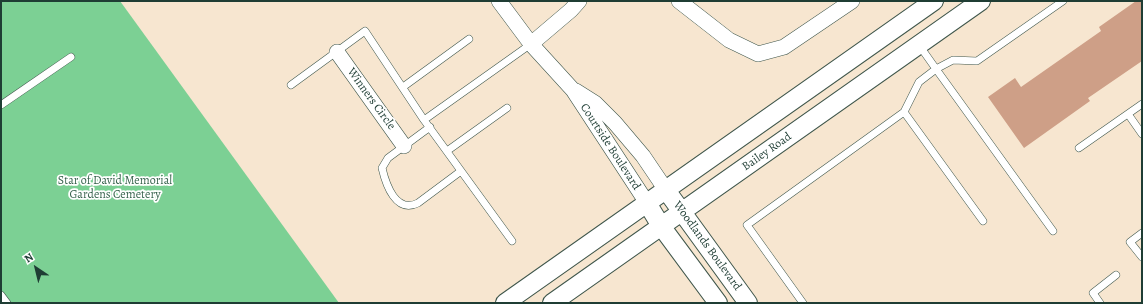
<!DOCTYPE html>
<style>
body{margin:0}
#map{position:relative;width:1143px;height:304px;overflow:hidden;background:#f7e6d0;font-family:Alegreya,serif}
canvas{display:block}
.frame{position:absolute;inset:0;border:2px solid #1f3d34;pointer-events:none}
.north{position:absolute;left:16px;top:248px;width:40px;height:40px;-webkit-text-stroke:3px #fff;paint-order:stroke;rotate:325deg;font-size:11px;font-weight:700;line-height:16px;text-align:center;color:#1f3d34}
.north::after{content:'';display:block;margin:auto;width:14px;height:18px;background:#1f3d34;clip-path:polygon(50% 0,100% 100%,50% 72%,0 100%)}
</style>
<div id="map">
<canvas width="1143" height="304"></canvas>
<div class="frame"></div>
<div class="north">N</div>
</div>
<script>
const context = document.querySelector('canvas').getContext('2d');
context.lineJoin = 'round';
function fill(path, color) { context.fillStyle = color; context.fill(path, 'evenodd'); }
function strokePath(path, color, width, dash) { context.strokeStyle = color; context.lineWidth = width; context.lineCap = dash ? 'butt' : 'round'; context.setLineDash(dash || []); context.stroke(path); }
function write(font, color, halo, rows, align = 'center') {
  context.font = font + ' Alegreya,serif'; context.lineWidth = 3.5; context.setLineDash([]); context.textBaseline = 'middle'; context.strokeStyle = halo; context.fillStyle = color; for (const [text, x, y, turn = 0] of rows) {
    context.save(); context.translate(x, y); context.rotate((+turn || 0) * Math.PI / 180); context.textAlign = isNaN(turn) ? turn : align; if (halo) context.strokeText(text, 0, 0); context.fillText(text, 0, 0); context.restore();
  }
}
fill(new Path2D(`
 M 1,1 L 120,1 L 339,303 L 1,303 Z`), '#7cd094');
fill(new Path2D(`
 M 1136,1 L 1142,1 L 1142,61 L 1088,98 L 1090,101 L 1024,148 L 988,97 L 1015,78 L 1021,87 L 1101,31 L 1099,27 Z`), '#ce9f87');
const service = new Path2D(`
 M 291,85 L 365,31 L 424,120 L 512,241
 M 403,87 L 469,39
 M 1,105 L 71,57
 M 904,112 L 919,82 L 936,69 L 919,45
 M 1128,114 L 1142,134
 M 424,120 L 531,44
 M 430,127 L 388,158 L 382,168 C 386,185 396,214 418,203 L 461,171
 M 1079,148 L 1142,104
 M 447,151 L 507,108
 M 1053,231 L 936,69 L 953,60 L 977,61 L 1063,1
 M 1142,233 L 1130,242 L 1142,257
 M 1,295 L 7,303
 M 803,303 L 747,225 L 904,112 L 983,221
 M 1100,303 L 1093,293 L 1116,275`);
const minor = new Path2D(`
 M 499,1 L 531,44 L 573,90 L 647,203
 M 679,1 L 729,40 L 758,54 L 784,47 L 852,1
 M 531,44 L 571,10 L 579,1
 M 337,52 L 404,146
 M 576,91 L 595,103 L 615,123 L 643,156 L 666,190`);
const tertiary = new Path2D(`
 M 666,190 L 748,303
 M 647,203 L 661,226 L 718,303
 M 505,303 L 934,1
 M 552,303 L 981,1`);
strokePath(service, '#3f564b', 8);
strokePath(minor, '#3f564b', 16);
strokePath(tertiary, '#3f564b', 20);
strokePath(service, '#fff', 7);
strokePath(minor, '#fff', 15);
strokePath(tertiary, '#fff', 18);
write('12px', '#1f3d34', '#fff', [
 ["Winners Circle",371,99,54],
 ["Courtside Boulevard",610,147,57],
 ["Bailey Road",767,152,-35],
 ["Woodlands Boulevard",707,246,54]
]);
write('12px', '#36624c', '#fff', [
 ["Star of David Memorial",115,181],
 ["Gardens Cemetery",115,195]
]);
</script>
